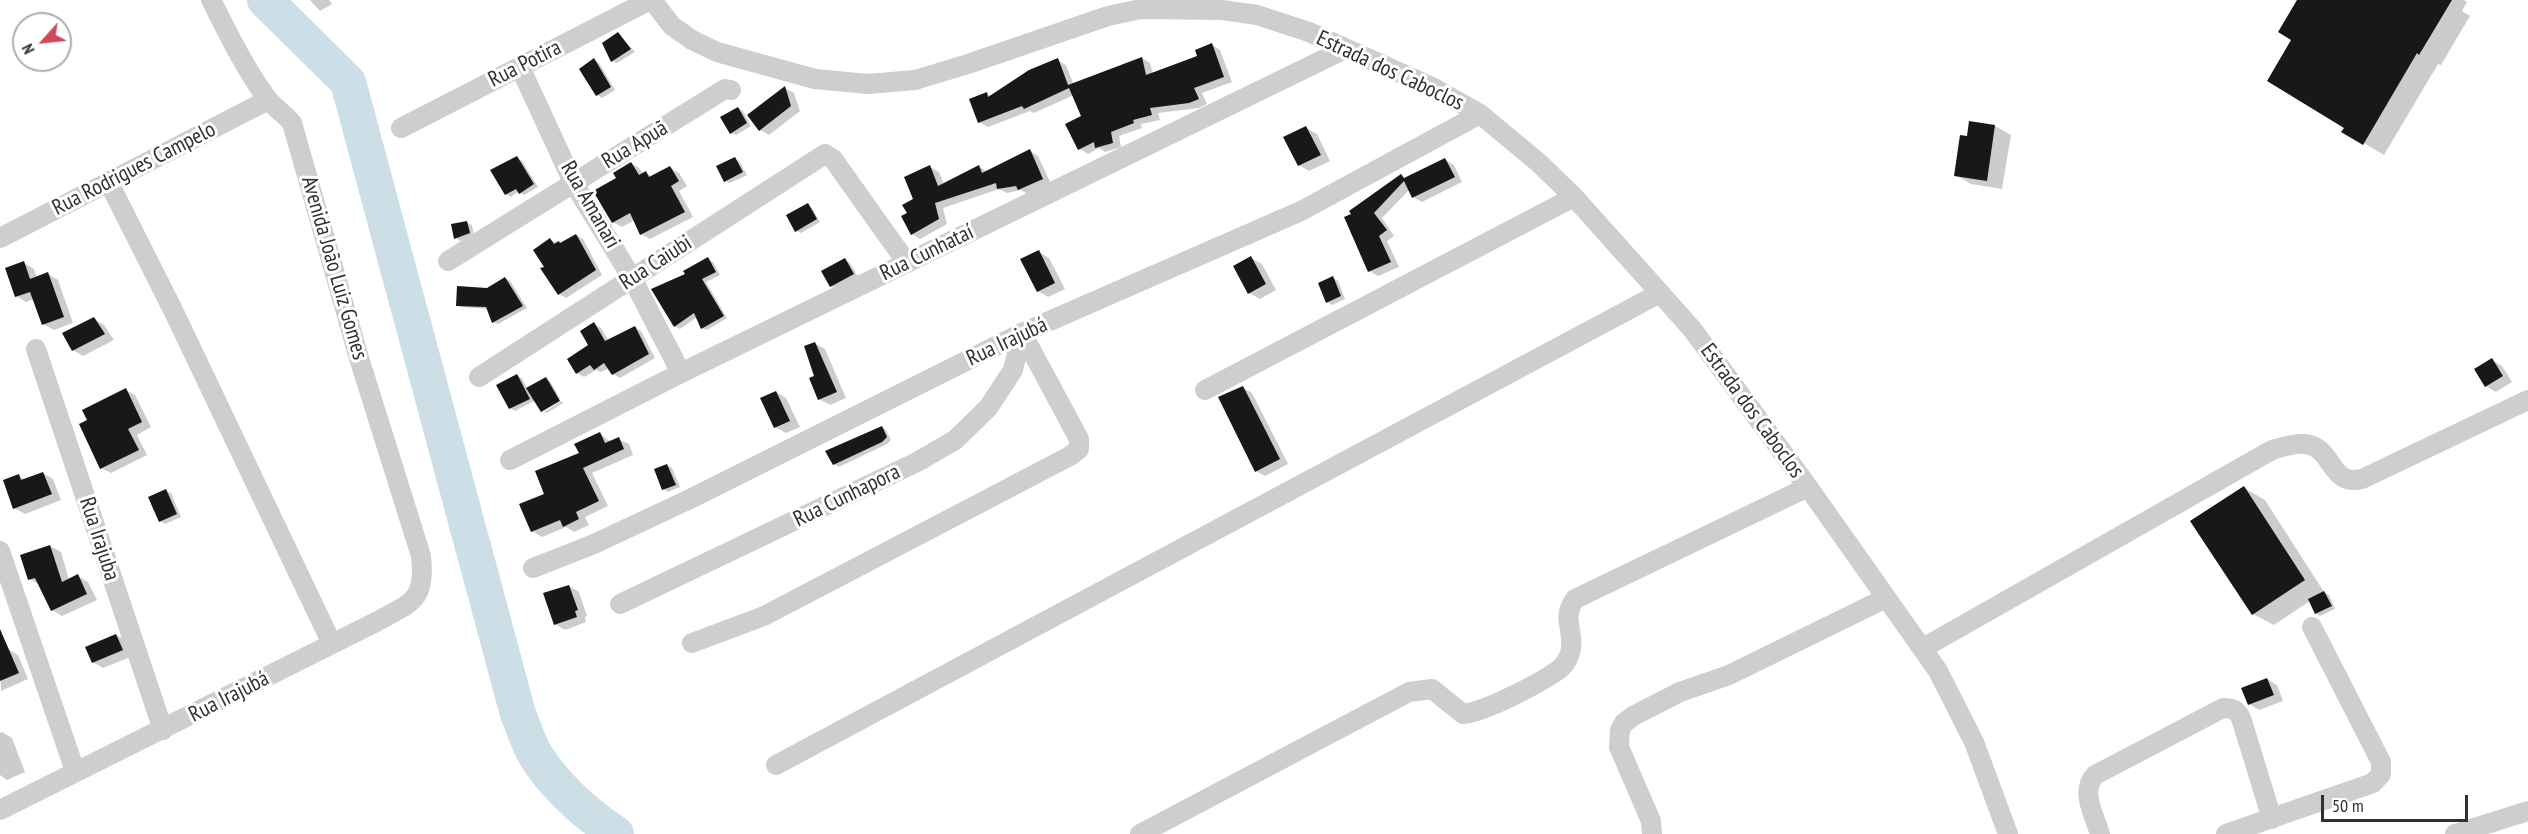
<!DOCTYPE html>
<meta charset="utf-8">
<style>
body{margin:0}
#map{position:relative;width:2528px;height:834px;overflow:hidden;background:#fff;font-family:"PT Sans Narrow",sans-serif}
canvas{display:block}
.north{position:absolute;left:12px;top:12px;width:60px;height:60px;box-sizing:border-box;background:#fff;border:2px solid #adadad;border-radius:50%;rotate:243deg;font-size:16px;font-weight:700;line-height:24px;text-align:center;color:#313131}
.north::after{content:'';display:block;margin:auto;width:21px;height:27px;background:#d2485c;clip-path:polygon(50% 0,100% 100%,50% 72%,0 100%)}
.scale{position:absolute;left:2321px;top:795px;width:147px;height:27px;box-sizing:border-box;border:3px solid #313131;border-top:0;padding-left:8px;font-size:18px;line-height:21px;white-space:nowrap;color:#313131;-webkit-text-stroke:4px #fff;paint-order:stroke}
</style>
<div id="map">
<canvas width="2528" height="834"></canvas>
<div class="north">N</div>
<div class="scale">50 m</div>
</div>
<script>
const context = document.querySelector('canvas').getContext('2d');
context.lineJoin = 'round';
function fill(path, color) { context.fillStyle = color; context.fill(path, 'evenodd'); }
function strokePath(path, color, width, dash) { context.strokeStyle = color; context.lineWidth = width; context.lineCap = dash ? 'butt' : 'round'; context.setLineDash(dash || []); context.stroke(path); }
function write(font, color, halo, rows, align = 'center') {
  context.font = font + ' "PT Sans Narrow",sans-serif'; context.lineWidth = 6; context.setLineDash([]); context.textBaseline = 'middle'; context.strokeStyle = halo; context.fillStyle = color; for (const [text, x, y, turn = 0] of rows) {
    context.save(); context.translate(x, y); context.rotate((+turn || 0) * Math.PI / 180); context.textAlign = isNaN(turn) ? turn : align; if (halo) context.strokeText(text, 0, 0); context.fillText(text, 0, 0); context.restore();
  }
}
fill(new Path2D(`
 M 310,0 L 329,0 L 332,4 L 320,11 Z
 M 2299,0 L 2464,0 L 2467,2 L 2462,11 L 2470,16 L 2441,65 L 2438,64 L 2384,155 L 2343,131 L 2346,127 L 2293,40 Z
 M 618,34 L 635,52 L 617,63 L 612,61 Z
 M 1212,45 L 1220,50 L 1232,82 L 1202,93 L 1207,104 L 1199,108 L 1158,113 L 1160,120 L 1141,124 L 1142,128 L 1119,136 L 1121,147 L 1105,152 L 1099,148 L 1088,154 L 1079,148 L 1083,116 L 1074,95 L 1034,113 L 1030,111 L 988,127 L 979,122 L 987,94 L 991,97 L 1057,60 L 1066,65 L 1074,85 L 1142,58 L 1150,63 L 1153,74 L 1199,57 Z
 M 594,60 L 599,63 L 615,90 L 602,98 L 597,95 Z
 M 785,88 L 794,93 L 800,111 L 769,135 L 760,130 Z
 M 738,108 L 743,111 L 751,126 L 736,135 L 731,133 Z
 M 1971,123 L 1995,126 L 2011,135 L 2002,189 L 1971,184 L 1956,175 L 1969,138 Z
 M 1306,128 L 1317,134 L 1330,161 L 1309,171 L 1299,165 Z
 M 1030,151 L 1038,156 L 1051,184 L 1027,194 L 1021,190 L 1007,193 L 999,189 L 943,208 L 947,224 L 920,239 L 912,234 L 909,214 L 930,167 L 939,172 L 944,185 L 979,167 L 988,172 Z
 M 517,158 L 522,161 L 538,187 L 524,195 L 518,192 L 511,197 L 506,194 Z
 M 735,159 L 739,161 L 747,175 L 730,183 L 725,181 Z
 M 1445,160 L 1454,165 L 1462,182 L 1422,202 L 1413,197 L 1410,189 L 1382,218 L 1394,236 L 1387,241 L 1399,267 L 1378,276 L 1369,271 L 1346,218 L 1406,179 Z
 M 631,163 L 639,168 L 643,174 L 646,173 L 653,177 L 670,168 L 679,173 L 687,186 L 679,191 L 693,217 L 650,239 L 641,234 L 635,220 L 622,227 L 613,222 L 618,178 Z
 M 808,205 L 812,208 L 820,222 L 801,233 L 796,231 Z
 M 467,223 L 472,225 L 474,236 L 460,241 L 456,238 Z
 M 576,235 L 583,239 L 602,275 L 566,298 L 559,294 L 550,240 L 561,244 Z
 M 1039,252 L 1049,258 L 1065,289 L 1048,297 L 1038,291 Z
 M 1251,258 L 1262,264 L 1276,290 L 1260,299 L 1249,293 Z
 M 708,259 L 713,262 L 720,275 L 706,282 L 727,318 L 707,330 L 702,328 L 697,317 L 680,329 L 675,326 L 653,289 L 687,275 Z
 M 845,260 L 850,263 L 858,277 L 836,289 L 831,286 Z
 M 24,263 L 34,269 L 37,278 L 48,274 L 58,280 L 73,323 L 54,330 L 43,324 L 34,299 L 26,302 L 16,296 Z
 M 505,278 L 510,281 L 527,308 L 498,324 L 493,322 L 488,309 L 462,307 L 458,305 Z
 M 1333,278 L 1338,281 L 1345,299 L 1332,305 L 1328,302 Z
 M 94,319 L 104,325 L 114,340 L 83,356 L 73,350 Z
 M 594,324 L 601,328 L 609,341 L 635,327 L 641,331 L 655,358 L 620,378 L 613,374 L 609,368 L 601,372 L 596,370 L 584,377 L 577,373 L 590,346 Z
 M 814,343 L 825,349 L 846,398 L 830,405 L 819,399 Z
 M 2492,360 L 2502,366 L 2512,382 L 2496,392 L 2486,386 Z
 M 517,376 L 522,378 L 527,389 L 546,379 L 550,381 L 560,399 L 542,409 L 536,400 L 515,411 L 510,408 Z
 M 1243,388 L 1252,393 L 1288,464 L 1265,476 L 1256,471 Z
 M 126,390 L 135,395 L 151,427 L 137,435 L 147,455 L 111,473 L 101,468 L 89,420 Z
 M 776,392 L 786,398 L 800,427 L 786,433 L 775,427 Z
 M 562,401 L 563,403 L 547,413 L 544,412 Z
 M 882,427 L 886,430 L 891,440 L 887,444 L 839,467 L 834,464 Z
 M 600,434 L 611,442 L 618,439 L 629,444 L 633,455 L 592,473 L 608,506 L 585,517 L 589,525 L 574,532 L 566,527 L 542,537 L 532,531 L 546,495 Z
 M 667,465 L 672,468 L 680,487 L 668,492 L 663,489 Z
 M 43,473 L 53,479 L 61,500 L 25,514 L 14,508 L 18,476 L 26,480 Z
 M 2244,488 L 2265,500 L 2324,592 L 2329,595 L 2335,609 L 2320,616 L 2316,613 L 2310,601 L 2274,625 L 2253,614 Z
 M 166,491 L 171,493 L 181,517 L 165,524 L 160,521 Z
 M 50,546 L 61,552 L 69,580 L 78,576 L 88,582 L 97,600 L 62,616 L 52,610 L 40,585 L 30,579 Z
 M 569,586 L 579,592 L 587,616 L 585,617 L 586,622 L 565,630 L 555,624 Z
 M 116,635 L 127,641 L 133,656 L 103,668 L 93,662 Z
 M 8,649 L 18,655 L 28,679 L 1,691 L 0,653 Z
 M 2267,679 L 2277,685 L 2283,701 L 2259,710 L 2249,704 Z
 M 2,732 L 12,738 L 25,772 L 7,780 L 0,775 L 0,733 Z`), '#0003');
strokePath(new Path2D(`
 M 265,0 L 348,82 L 518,714 C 524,727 528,744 536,756 C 557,789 585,813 616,834`), '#ccdfe7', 36);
fill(new Path2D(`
 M 2297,0 L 2452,0 L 2419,55 L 2417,53 L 2363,145 L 2341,132 L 2344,128 L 2267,81 L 2291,40 L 2278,32 Z
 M 618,32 L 631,49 L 611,62 L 602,43 Z
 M 1212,43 L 1224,77 L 1194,88 L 1199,99 L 1189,103 L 1150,108 L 1152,115 L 1133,120 L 1134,123 L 1111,132 L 1113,143 L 1095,148 L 1094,142 L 1078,150 L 1065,124 L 1081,116 L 1069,88 L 1024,109 L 1022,106 L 978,123 L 969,99 L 987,92 L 988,97 L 1029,70 L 1058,58 L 1068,85 L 1142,57 L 1146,75 L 1197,56 L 1195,50 Z
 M 594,58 L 611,87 L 596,96 L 579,69 Z
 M 785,86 L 791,106 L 759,131 L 747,115 Z
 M 738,107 L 747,123 L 730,134 L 720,117 Z
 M 1969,121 L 1995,125 L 1987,181 L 1954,176 L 1960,135 L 1967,136 Z
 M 1306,126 L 1321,155 L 1298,166 L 1283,137 Z
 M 1030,149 L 1043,179 L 1018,190 L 1016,186 L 997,189 L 996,183 L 935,203 L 939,219 L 911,235 L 901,216 L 907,213 L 902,205 L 913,199 L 904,177 L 930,165 L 938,186 L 979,165 L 982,173 Z
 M 517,156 L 534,184 L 519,194 L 516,189 L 505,195 L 490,170 Z
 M 735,157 L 743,172 L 724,182 L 716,166 Z
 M 1445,158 L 1455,177 L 1412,198 L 1404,181 L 1374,213 L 1387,230 L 1379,236 L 1391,262 L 1368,272 L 1344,217 L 1351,214 L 1349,211 L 1401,174 L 1404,178 Z
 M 631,162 L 639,175 L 646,171 L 649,177 L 670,166 L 679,181 L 671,186 L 685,212 L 640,235 L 630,213 L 612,223 L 593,191 L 616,178 L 613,173 Z
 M 808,203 L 817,219 L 795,232 L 786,215 Z
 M 467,221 L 470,233 L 454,239 L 451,224 Z
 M 576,234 L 596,270 L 558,295 L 540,268 L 544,267 L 533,250 L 550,238 L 554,244 L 559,241 L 560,243 Z
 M 1039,250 L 1055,283 L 1037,292 L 1020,259 Z
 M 1251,256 L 1266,284 L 1248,294 L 1233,266 Z
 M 708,257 L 716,272 L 702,279 L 724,316 L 701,329 L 694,313 L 674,327 L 651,289 L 685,274 L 683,271 Z
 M 845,258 L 854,274 L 830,287 L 821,271 Z
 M 24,261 L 30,279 L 48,272 L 64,317 L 42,325 L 30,292 L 15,297 L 5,268 Z
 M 1333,276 L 1341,296 L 1326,303 L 1318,283 Z
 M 505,277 L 523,306 L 492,323 L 486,307 L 456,306 L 457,286 L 487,288 Z
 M 94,317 L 105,334 L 72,351 L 62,333 Z
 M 594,322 L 605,341 L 635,326 L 649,354 L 612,375 L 604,363 L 594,370 L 590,365 L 576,374 L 567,359 L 588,345 L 580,331 Z
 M 815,342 L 837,392 L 818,400 L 809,378 L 814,376 L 804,346 Z
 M 2492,358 L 2503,376 L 2485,387 L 2474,369 Z
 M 517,374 L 530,399 L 509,409 L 496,385 Z
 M 546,377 L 560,401 L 541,412 L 526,388 Z
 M 1243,386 L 1280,459 L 1255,472 L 1218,397 Z
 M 126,388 L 142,422 L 128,429 L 139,450 L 100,469 L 79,424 L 87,420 L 82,410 Z
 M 776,391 L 790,421 L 774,428 L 760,398 Z
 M 882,426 L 887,437 L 882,442 L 833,465 L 825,451 Z
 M 600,432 L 605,443 L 619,437 L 624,449 L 583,468 L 599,501 L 576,512 L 579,519 L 563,527 L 560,520 L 531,532 L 519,504 L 544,494 L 535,471 L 579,453 L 574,444 Z
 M 667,464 L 676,485 L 662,490 L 654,469 Z
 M 43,472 L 52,494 L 13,509 L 3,480 L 19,474 L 21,480 Z
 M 2244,486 L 2305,580 L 2252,615 L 2190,521 Z
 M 166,489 L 177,514 L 159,522 L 148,497 Z
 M 50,545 L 62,582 L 78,574 L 87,594 L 51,611 L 35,578 L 28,580 L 20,555 Z
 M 569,585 L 578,610 L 575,611 L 577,617 L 554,625 L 543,593 Z
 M 2324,591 L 2332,606 L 2315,614 L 2308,599 Z
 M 0,629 L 19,673 L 0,681 Z
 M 116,634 L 123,650 L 92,663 L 85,647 Z
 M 2267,678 L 2274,695 L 2248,705 L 2241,688 Z`), '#181818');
strokePath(new Path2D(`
 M 652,0 L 672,26 L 692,40 L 717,52 L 815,79 L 868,84 L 915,80 L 968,64 L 1108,16 L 1141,9 L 1222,10 L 1257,15 L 1309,32 L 1434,88 L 1480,114 L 1539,163 L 1574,197 L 1660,293 L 1692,329 L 1808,487 L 1938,671 L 1974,742 L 2008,834
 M 520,67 L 573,182 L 632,278 L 681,373
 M 401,128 L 650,0
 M 108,181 L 173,310 L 332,644
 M 0,238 L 268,100
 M 448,261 L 725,89 L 731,90
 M 36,349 L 163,730
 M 479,377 L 825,154 L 833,159 L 907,263
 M 1205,390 L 1574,197
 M 510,460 L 681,373 L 1345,49
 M 0,551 L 75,771
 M 533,568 L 594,544 L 690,499 L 1022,333 L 1301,211 L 1480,114
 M 620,604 L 917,462 L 955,440 L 988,408 L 1013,370 L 1022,333
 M 692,643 L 764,616 L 1070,456 L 1079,449 L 1079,439 L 1022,333
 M 1923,648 L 2272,450 C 2282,447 2294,443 2305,444 C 2334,447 2329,487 2362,479 L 2528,400
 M 776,765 L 1660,293
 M 0,810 L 376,622 C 412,602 426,601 421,556 L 359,358 L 292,123 C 285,114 273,107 266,97 C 244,67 228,33 211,0
 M 1140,834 L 1409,692 L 1432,689 L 1463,714 C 1485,712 1538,684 1557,671 C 1563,667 1568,660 1570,653 C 1576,632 1560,619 1575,599 L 1808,487
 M 1652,834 L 1651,821 L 1619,747 L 1620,730 L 1624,723 L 1633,716 L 1680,692 L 1729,675 L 1886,598
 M 2100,834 C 2094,814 2080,792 2095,775 L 2223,708 C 2233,708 2237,710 2241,718 L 2272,819
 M 2226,834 L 2373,783 L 2381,774 L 2381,762 L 2312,627
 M 2455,834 L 2528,811`), '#cecece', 20);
write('22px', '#313131', '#fff', [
 ["Rua Potira",525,64,-27],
 ["Estrada dos Caboclos",1390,71,25],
 ["Rua Apuã",635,145,-31],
 ["Rua Rodrigues Campelo",134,169,-27],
 ["Rua Amanari",590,205,60],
 ["Rua Cunhataí",927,253,-26],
 ["Rua Caiubi",656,263,-33],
 ["Avenida João Luiz Gomes",334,268,74],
 ["Rua Irajubá",1007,342,-25],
 ["Estrada dos Caboclos",1752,411,54],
 ["Rua Cunhapora",847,496,-26],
 ["Rua Irajuba",99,539,72],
 ["Rua Irajubá",229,697,-27]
]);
</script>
